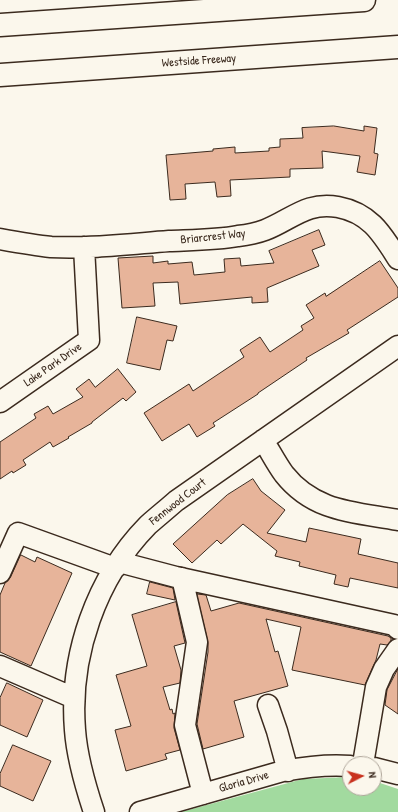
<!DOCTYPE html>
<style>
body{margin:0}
#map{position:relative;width:398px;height:812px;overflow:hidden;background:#fbf7ec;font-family:"Patrick Hand",sans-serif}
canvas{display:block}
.north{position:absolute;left:342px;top:756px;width:40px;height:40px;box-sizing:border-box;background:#fbf7ec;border:1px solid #aea59a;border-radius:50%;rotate:84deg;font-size:11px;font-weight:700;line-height:16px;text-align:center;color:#3b2a1e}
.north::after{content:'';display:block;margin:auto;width:14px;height:18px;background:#c8321e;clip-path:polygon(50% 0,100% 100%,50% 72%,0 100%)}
</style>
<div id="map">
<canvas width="398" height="812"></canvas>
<div class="north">N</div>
</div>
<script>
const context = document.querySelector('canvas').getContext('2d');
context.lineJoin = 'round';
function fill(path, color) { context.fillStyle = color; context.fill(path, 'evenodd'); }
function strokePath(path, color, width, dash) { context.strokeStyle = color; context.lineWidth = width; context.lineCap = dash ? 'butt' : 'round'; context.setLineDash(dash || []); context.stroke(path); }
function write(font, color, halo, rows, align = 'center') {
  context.font = font + ' "Patrick Hand",sans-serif'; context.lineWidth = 4; context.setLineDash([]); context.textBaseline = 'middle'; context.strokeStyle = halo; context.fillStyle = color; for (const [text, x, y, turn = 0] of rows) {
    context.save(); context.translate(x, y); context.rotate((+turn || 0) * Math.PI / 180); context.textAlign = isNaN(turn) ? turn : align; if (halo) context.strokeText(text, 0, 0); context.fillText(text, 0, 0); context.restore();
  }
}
fill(new Path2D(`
 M 350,777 L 350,788 L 374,788 L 374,781 L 398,789 L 398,812 L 181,812 L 303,779 Z`), '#a2da9f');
const building = new Path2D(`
 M 334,126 L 364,131 L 364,126 L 377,128 L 374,153 L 378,154 L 375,175 L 357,172 L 360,156 L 322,151 L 323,168 L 290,169 L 290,177 L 230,180 L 231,196 L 217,197 L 215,182 L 185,184 L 186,199 L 170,200 L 166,155 L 213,151 L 213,149 L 235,147 L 235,153 L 269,151 L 269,148 L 280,147 L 280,139 L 303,138 L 302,128 Z
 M 319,230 L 325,245 L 312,250 L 319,266 L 267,288 L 268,302 L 252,303 L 252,297 L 180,304 L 178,282 L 153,283 L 155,306 L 122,308 L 118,258 L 153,256 L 153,263 L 168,261 L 168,264 L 192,262 L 194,275 L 225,272 L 224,259 L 240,258 L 241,266 L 274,263 L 269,251 Z
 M 380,261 L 398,288 L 398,297 L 347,330 L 349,333 L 306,358 L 307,360 L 258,393 L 258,394 L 213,423 L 215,426 L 197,437 L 189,424 L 162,441 L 144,413 L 189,384 L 193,391 L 244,357 L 240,350 L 260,337 L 270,352 L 303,330 L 301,326 L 314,318 L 306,305 L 325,293 L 326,296 Z
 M 137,317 L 177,326 L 173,341 L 167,340 L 160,370 L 127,363 Z
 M 118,369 L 136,392 L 126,401 L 123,398 L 92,422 L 92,423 L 68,437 L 69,438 L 53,447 L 50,442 L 23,460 L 26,465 L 13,473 L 12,471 L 0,479 L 0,442 L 36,418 L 34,414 L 48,406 L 53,414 L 83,397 L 76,389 L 89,379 L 95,387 Z
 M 253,479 L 261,491 L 285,510 L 267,533 L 306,542 L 309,528 L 361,539 L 358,554 L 398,563 L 398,588 L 350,578 L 348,587 L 334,584 L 336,575 L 299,566 L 300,562 L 275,556 L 277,551 L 243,524 L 221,544 L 217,540 L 192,563 L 173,544 L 227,495 Z
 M 21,555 L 35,562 L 37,557 L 72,573 L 31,666 L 0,652 L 0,595 L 5,583 L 10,578 Z
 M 150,582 L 173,588 L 175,600 L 147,594 Z
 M 197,594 L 206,595 L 211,611 L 239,603 L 388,636 L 391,638 L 391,641 L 387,645 L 380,644 L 376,660 L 365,685 L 292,670 L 301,627 L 266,619 L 275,652 L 278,651 L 288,686 L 234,701 L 244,737 L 203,749 L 197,724 L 208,652 L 208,643 Z
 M 176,602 L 185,643 L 174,646 L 181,670 L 180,683 L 163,687 L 170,710 L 172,709 L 173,714 L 175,713 L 174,728 L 180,750 L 165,754 L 167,759 L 126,771 L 115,730 L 131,726 L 116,675 L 147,666 L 132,615 Z
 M 398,669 L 398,714 L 385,705 L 387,690 Z
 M 7,683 L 43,700 L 27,737 L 0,725 L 0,698 Z
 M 13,745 L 51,761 L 33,801 L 0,786 L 0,774 Z`);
fill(building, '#e7b49a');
strokePath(building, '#3b2a1e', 1);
const minor = new Path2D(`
 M 0,239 C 17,242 34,245 51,247 C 90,249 130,244 169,241 C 191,240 217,240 238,236 C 247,235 257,233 265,230 C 291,220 307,201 338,207 C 370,213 382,234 398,259
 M 0,402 L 89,340 L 84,247
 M 263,440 C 270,451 276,463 284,474 C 314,512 354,512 398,520
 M 119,562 L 176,577 L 394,625 L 398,629
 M 0,573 L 18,533 L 115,568
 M 182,578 L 197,642 L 185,725 L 203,794
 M 0,666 L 74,698
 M 268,705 L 277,731 L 288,771
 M 363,764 L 376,687 L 384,669 L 398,649
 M 374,768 L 398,774
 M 94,812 C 85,785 77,758 75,730 C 69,656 96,578 148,525 C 157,517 167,509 176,501 L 398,346
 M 140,812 L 283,771 C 305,767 327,764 350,766`);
const highway = new Path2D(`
 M 0,25 L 364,0
 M 0,75 L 398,47`);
strokePath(minor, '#3b2a1e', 23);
strokePath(highway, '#3b2a1e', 25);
strokePath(minor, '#fbf7ec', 20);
strokePath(highway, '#fbf7ec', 22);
write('12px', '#3b2a1e', '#fbf7ec', [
 ["Westside Freeway",199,61,-4],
 ["Briarcrest Way",213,237,-6],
 ["Lake Park Drive",53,365,-35],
 ["Fennwood Court",178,502,-38],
 ["Gloria Drive",244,782,-16]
]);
</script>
